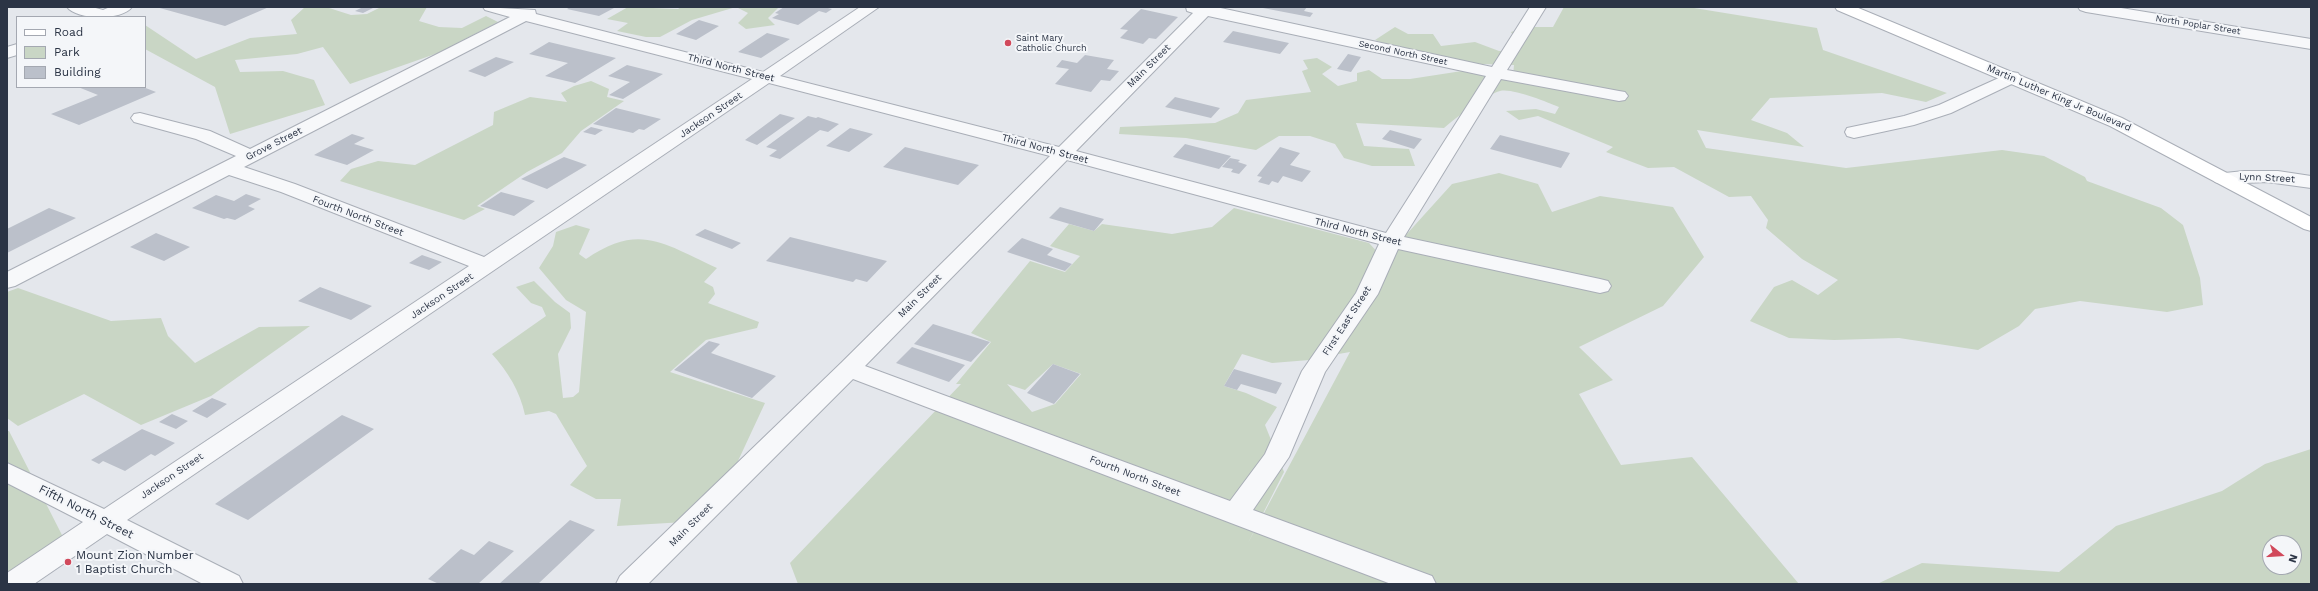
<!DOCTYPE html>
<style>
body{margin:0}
#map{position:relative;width:2318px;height:591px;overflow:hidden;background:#e4e7ec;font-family:"Work Sans",sans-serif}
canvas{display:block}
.frame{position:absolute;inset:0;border:8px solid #2b3445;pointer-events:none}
.legend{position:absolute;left:16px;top:16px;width:130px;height:72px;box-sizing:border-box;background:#f4f6f9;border:1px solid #a4a8b1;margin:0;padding:5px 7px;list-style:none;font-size:12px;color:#2b3445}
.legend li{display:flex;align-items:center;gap:8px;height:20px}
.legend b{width:20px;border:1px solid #a4a8b1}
.north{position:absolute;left:2262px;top:535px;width:40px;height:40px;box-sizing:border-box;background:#f4f6f9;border:1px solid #a4a8b1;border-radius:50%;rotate:107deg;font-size:11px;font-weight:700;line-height:16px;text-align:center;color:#2b3445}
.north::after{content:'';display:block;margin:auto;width:14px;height:18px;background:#d1495b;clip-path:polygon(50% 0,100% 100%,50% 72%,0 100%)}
</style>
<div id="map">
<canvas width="2318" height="591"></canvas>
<div class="frame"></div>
<ul class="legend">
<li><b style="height:5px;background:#fff"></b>Road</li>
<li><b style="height:11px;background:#c9d6c5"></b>Park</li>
<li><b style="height:11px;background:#bbc0ca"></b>Building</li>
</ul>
<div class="north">N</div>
</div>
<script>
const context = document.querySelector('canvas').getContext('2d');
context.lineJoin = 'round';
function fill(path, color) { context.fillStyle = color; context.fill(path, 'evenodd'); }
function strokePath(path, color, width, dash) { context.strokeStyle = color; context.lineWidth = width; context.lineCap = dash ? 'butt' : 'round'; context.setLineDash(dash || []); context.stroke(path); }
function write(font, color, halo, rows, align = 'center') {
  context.font = font + ' "Work Sans",sans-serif'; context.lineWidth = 4; context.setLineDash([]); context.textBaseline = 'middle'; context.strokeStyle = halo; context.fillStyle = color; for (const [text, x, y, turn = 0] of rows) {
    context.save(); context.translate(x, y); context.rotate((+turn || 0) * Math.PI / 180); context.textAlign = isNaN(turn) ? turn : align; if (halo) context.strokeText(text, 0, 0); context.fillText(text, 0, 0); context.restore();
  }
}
fill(new Path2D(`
 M 305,7 L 326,7 L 351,15 L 367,14 L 381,7 L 427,7 L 419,21 L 439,27 L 462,28 L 486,16 L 498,22 L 438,53 L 350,84 L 323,47 L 297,54 L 235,60 L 240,72 L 283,71 L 314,80 L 325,105 L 230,134 L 215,87 L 145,49 L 145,25 L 196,59 L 250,38 L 297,34 L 291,20 Z
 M 628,7 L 678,9 L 681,7 L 736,7 L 692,20 L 660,37 L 646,37 L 617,31 L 628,23 L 607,19 Z
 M 736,7 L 779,7 L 768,18 L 775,25 L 746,29 L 738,23 L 748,13 Z
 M 1564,7 L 1688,7 L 1817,28 L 1823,50 L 1947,93 L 1926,102 L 1882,93 L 1770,98 L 1751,120 L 1787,133 L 1804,147 L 1697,130 L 1706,148 L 1846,168 L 2002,150 L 2044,156 L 2085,177 L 2087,181 L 2161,208 L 2183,225 L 2200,278 L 2203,305 L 2167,312 L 2080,301 L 2035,309 L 2019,326 L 1978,350 L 1899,338 L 1834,340 L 1789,338 L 1750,321 L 1774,287 L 1792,280 L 1818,295 L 1838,280 L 1802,259 L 1766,228 L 1768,220 L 1751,196 L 1729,197 L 1674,167 L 1648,168 L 1606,152 L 1613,147 L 1538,116 L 1519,120 L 1506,111 L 1536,109 L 1555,114 L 1559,107 C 1546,102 1513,88 1500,91 C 1488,94 1454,119 1444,128 L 1356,123 L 1364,146 L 1409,149 L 1415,166 L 1372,166 L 1344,158 L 1335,144 L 1310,136 L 1279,136 L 1256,150 L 1186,138 L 1119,134 L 1120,127 L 1215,123 L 1238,113 L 1246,100 L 1311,92 L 1302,71 L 1308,69 L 1303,60 L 1317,58 L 1332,67 L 1322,74 L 1338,86 L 1357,81 L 1357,73 L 1369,70 L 1382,79 L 1410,79 L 1462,71 L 1513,76 L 1514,65 L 1450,63 L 1420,57 L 1375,40 L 1395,27 L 1408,34 L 1433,34 L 1441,46 L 1475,42 L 1499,51 L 1521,50 L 1511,32 L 1527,27 L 1553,27 Z
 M 591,81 L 609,89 L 607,97 L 624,101 L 581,131 L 562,153 L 527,172 L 477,206 L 485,209 L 464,220 L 340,181 L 351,169 L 378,161 L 415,165 L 493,125 L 494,112 L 530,97 L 567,102 L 561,93 L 574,86 Z
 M 1499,173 L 1538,184 L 1552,212 L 1600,196 L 1673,207 L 1704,257 L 1663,306 L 1579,347 L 1613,380 L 1579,394 L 1621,465 L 1692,457 L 1799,584 L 798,584 L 790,563 L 961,384 L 956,384 L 991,342 L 971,333 L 1030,261 L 1065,272 L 1080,256 L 1050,246 L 1069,224 L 1094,231 L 1102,224 L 1172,234 L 1212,227 L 1234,208 L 1369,243 L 1382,257 L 1322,359 L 1272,363 L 1242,354 L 1224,386 L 1246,393 L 1277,407 L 1265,425 L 1284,472 L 1248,543 L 1350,352 L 1327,356 L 1386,257 L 1452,184 ZM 1053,364 L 1081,374 L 1055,404 L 1032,412 L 1007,384 L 1025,390 Z
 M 576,225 L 590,229 L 579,254 L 586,259 C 640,222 664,244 717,268 L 704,282 L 713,287 L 715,294 L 708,303 L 759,322 L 757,328 L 706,340 L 670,372 L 765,403 L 731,476 L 685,522 L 617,526 L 621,499 L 596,499 L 570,485 L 587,466 L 556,414 L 549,411 L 525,415 C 520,391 508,372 492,354 L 546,316 L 542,307 L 531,303 L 516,287 L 534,281 L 555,302 L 570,313 L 571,328 L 558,354 L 563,398 L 573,397 L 579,392 L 586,312 L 566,300 L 539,268 L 553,246 L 556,232 Z
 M 18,288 L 111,321 L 161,318 L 168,336 L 195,363 L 259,327 L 310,326 L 211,396 L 141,425 L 84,394 L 18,426 L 7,418 L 7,292 Z
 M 7,431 L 9,431 L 63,537 L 7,584 Z
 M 2311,449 L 2311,584 L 1877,584 L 1922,563 L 2059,572 L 2116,526 L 2222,491 L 2265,464 ZM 2270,543 L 2294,543 L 2294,567 L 2270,567 Z`), '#c9d6c5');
fill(new Path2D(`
 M 156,7 L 269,7 L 225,26 Z
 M 363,7 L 375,7 L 363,13 L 355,11 Z
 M 570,7 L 611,7 L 614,8 L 599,16 L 567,9 Z
 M 784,7 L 824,7 L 832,9 L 826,13 L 819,11 L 798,25 L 772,18 L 779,14 L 775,13 Z
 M 1307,7 L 1304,11 L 1313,13 L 1310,17 L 1263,8 Z
 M 1141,9 L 1178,17 L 1156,39 L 1149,38 L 1143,44 L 1120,38 L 1128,30 L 1120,29 Z
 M 699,20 L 719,26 L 696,40 L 676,34 Z
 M 1233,31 L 1289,43 L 1280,54 L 1223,42 Z
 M 767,33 L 790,39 L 761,58 L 738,52 Z
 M 549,42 L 616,58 L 575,83 L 545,76 L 568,63 L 529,54 Z
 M 1348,54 L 1361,57 L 1351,72 L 1337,69 Z
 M 1085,55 L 1114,60 L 1107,69 L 1119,71 L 1110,81 L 1101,80 L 1091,92 L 1055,84 L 1069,69 L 1056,67 L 1062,60 L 1077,63 Z
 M 496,57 L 514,62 L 485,77 L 468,71 Z
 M 627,65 L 663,74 L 623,99 L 609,95 L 630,82 L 608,76 Z
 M 78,87 L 143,87 L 156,92 L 79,125 L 51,114 L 98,95 Z
 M 1175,97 L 1220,108 L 1211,118 L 1165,107 Z
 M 616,108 L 661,119 L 644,130 L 639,129 L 633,133 L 593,124 Z
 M 780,114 L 795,118 L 757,145 L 745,140 Z
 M 808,116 L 816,118 L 818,117 L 839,124 L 828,132 L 820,130 L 780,159 L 769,156 L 777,150 L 766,147 Z
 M 591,127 L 603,130 L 595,135 L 583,132 Z
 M 850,128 L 873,134 L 849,152 L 826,146 Z
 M 1390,130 L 1422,139 L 1414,149 L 1382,139 Z
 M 352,134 L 365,138 L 354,144 L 374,150 L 347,165 L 314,155 Z
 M 1500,135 L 1570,153 L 1561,168 L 1490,149 Z
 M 1185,144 L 1231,156 L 1219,169 L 1173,157 Z
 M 905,147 L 979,165 L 958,185 L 883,167 Z
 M 1280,147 L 1300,153 L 1290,165 L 1311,171 L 1302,182 L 1283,176 L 1278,183 L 1272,181 L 1269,185 L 1258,182 L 1262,177 L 1257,176 Z
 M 564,157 L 587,165 L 547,189 L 521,179 Z
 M 1230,158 L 1240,160 L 1238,162 L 1247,165 L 1239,174 L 1231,172 L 1233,169 L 1222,167 Z
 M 501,192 L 535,201 L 514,216 L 480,206 Z
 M 246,194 L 261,199 L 248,206 L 255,209 L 235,220 L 227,218 L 224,219 L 192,208 L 216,195 L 234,201 Z
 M 1060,207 L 1104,219 L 1094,231 L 1049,218 Z
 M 49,208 L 76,218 L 7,253 L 7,229 Z
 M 705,229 L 741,243 L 732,249 L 695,235 Z
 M 156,233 L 190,247 L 164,261 L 130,247 Z
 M 790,237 L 887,261 L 867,282 L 856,279 L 853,282 L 766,261 Z
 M 1022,238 L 1053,249 L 1047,255 L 1072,264 L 1065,271 L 1007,252 Z
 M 422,255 L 442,262 L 429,270 L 409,263 Z
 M 320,287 L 372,306 L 351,320 L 298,301 Z
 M 933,324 L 990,342 L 971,362 L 914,344 Z
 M 709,341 L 720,344 L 711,353 L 776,376 L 752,398 L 674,370 Z
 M 912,347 L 965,365 L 949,382 L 896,363 Z
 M 1053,364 L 1080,374 L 1054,404 L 1027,393 Z
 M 1234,369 L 1282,383 L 1276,394 L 1241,384 L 1237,390 L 1224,386 Z
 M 212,398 L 227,404 L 207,418 L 192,411 Z
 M 172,414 L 188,421 L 176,429 L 159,422 Z
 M 342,415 L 374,429 L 248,520 L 215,504 Z
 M 142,429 L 175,443 L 155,456 L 151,454 L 125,471 L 103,461 L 99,464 L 91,460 Z
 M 570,520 L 595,530 L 538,584 L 499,584 Z
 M 489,541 L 514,551 L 478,584 L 439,584 L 428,579 L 461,549 L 474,555 Z`), '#bbc0ca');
const street = new Path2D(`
 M 67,7 L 92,7 L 103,10 L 110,7 L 132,7 C 122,21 76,20 67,7 Z
 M 483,7 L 535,10 L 536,14 L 763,72 L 860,7 L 879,7 L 780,76 L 1059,147 L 1193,13 L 1187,11 L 1186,7 L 1216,7 L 1492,67 L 1530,7 L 1546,7 L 1507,70 L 1619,91 L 1625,92 L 1628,96 L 1625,100 L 1619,101 L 1501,79 L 1404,237 L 1600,279 L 1608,281 L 1611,286 L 1608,291 L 1600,293 L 1398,249 L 1378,294 L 1325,372 L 1289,457 L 1253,510 L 1432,576 L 1436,584 L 1391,584 L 853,379 L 648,584 L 616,584 L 620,576 L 841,363 L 1050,156 L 769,83 L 127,520 L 239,576 L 243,584 L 203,584 L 107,534 L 34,584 L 7,584 L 7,573 L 83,522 L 7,483 L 7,463 L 104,509 L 469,266 L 281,192 L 229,175 L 15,286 L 7,288 L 7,272 L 236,156 L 196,139 L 134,122 L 131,118 L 134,114 L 140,113 L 210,131 L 250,149 L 510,17 L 485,10 ZM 1208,16 L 1486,76 L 1386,233 L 1076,151 ZM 526,21 L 752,79 L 484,257 L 295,184 L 244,167 ZM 1067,160 L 1379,244 L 1356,293 L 1302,371 L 1265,454 L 1230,501 L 865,366 Z
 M 2078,7 L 2115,7 L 2311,39 L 2311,49 L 2086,12 L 2080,10 Z
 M 17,44 L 17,55 L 7,58 L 7,47 Z
 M 2012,72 L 2018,73 L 2021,77 L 2018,81 L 1951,113 L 1914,125 L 1854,138 L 1847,136 L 1845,132 L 1847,128 L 1904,116 L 1939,105 Z
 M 2244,171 L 2278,171 L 2311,176 L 2311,188 L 2267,182 L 2222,184 L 2215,182 L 2212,178 L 2215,174 Z`);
const secondary = new Path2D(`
 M 1835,7 L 1856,7 L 2122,118 L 2311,217 L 2311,231 L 2304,229 L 2110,126 L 1837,10 Z`);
strokePath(street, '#a9aeb7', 2);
strokePath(secondary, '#a9aeb7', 2);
fill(street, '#f7f8fa');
fill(secondary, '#fff');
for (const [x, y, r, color] of [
 [1008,43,4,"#d1495b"],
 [68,562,4,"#d1495b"]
]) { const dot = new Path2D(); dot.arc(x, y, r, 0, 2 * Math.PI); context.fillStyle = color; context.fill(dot); strokePath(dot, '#f4f6f9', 1.5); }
write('9px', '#2b3445', '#f4f6f9', [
 ["North Poplar Street",2198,25,9],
 ["Second North Street",1403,53,12]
]);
write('9px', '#2b3445', '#f4f6f9', [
 ["Saint Mary",1016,38],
 ["Catholic Church",1016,48]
], 'left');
write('10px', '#2b3445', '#f4f6f9', [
 ["Main Street",1149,66,-45],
 ["Third North Street",731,68,14],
 ["Martin Luther King Jr Boulevard",2059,98,23],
 ["Jackson Street",711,115,-34],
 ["Grove Street",274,144,-27],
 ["Third North Street",1045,149,15],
 ["Lynn Street",2267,178,3],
 ["Fourth North Street",358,216,21],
 ["Third North Street",1358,232,14],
 ["Jackson Street",442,296,-34],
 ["Main Street",920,296,-45],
 ["First East Street",1347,321,-57],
 ["Jackson Street",172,476,-34],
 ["Fourth North Street",1135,476,21],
 ["Main Street",691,525,-45]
]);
write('12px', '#2b3445', '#f4f6f9', [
 ["Fifth North Street",86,512,27]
]);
write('12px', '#2b3445', '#f4f6f9', [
 ["Mount Zion Number",76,555],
 ["1 Baptist Church",76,569]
], 'left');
</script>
